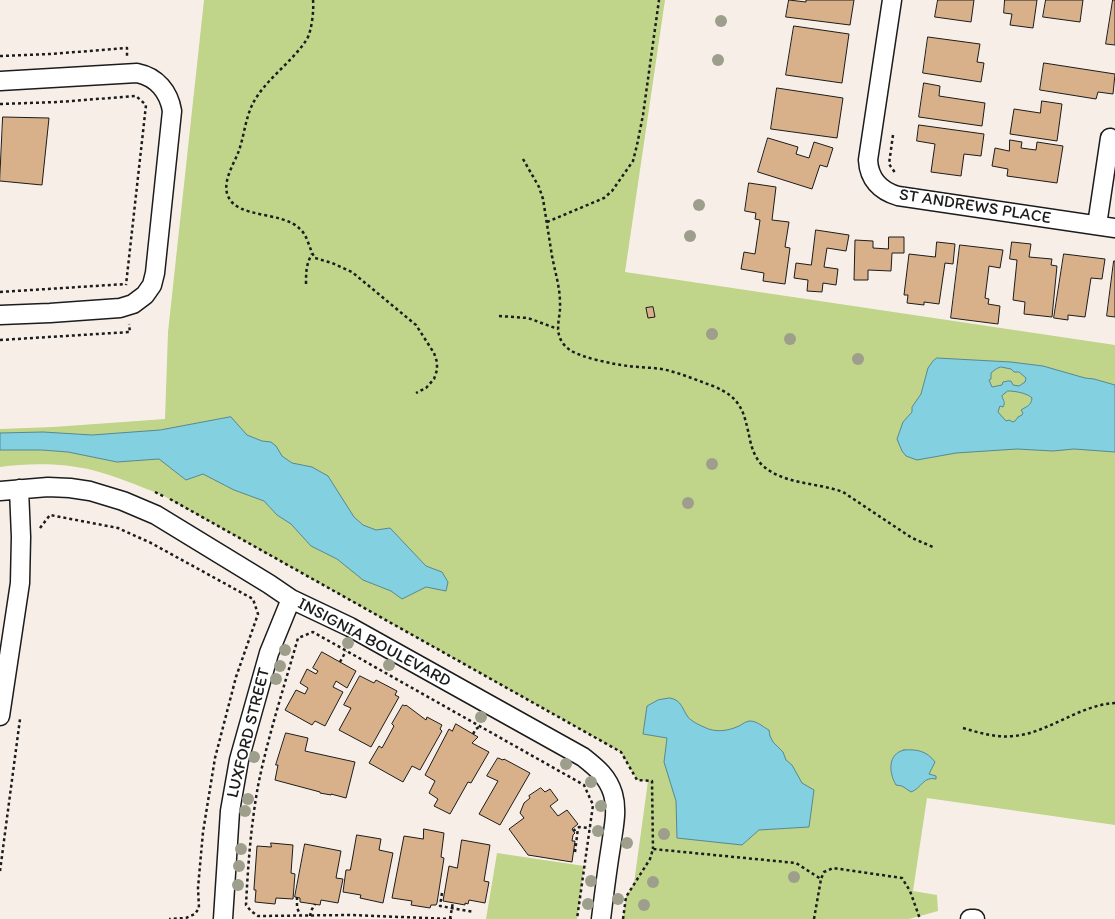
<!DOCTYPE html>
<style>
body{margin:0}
canvas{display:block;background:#f7efe7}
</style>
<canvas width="1115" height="919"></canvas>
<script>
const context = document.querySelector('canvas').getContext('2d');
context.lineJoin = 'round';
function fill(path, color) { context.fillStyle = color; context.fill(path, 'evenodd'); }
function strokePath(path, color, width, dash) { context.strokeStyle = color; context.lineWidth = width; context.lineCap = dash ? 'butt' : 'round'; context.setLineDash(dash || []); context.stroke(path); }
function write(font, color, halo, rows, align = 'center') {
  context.font = font + ' Itim,sans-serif'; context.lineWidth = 3; context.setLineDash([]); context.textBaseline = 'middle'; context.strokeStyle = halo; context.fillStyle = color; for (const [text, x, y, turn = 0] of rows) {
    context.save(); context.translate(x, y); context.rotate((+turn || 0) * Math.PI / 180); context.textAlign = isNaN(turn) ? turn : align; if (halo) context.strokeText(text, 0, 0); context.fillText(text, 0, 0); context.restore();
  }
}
fill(new Path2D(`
 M 204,0 L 665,0 L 625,272 L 1115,345 L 1115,825 L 927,798 L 913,891 L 937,895 L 938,911 L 909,919 L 623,919 L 626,897 L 634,883 L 648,781 L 637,780 L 621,752 L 162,495 C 139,486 116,476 92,470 C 63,463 29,463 0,467 L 0,429 L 53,427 L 165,419 L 168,332 Z
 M 497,853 L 584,866 L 577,919 L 486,919 Z`), '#c0d48a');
const water = new Path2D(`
 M 937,358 L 1011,362 L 1043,366 L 1085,378 L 1094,379 L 1115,385 L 1115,452 L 1074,449 L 1053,451 L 1017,449 L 956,453 L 917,460 L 906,456 L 902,451 L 897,439 L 903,422 L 912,412 L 912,407 L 921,394 L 928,368 L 933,361 ZM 1001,367 L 1011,369 L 1014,372 L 1019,372 L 1026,378 L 1025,382 L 1019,386 L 1013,385 L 1011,381 L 1008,381 L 1003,382 L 1002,385 L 992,387 L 989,380 L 991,379 L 991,373 L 996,369 ZM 1008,391 C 1015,391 1027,393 1032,398 C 1031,406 1027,406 1021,410 L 1023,413 L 1022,415 L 1018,417 L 1015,421 L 1013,422 L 1009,420 L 1006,421 L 998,412 L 1000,406 L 1003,407 C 1006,402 1003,401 1002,396 Z
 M 231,417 L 247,435 L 262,441 L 271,442 L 276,446 L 282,456 L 292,463 L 312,467 L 328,476 L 354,517 L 363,525 L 376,530 L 390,528 L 426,566 L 442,572 L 448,582 L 446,591 L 426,587 L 402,599 L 391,591 L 363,580 L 337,559 L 311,546 L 291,524 L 277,515 L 264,501 L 234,490 L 203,474 L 186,480 L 159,459 L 117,462 L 68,452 L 42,450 L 0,450 L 0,433 L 43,432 L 92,435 L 160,430 Z
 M 670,698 C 682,700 682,709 688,717 C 691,721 699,725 704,727 C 715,733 728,731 739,726 C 743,724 746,721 750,721 C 757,721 763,727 769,730 L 770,736 L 773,742 L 783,752 L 786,760 L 792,765 L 802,783 L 814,790 L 809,827 L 759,830 L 742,845 L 677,838 L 676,801 L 664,762 L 667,738 L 643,734 L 647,706 L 658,700 Z
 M 904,750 C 917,749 927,751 935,762 L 929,774 L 936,776 L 936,779 C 923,776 922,788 911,792 L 902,786 L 896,785 C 889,773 887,754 904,750 Z`);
fill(water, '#82d0e0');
strokePath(water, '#598892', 1);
const building = new Path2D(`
 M 789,0 L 806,2 L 806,0 L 854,0 L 850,25 L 786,17 Z
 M 938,0 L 974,0 L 971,22 L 935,17 Z
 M 1005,0 L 1037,0 L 1033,28 L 1010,25 L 1012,14 L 1004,13 Z
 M 1046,0 L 1083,0 L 1080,22 L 1043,17 Z
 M 1113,0 L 1115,0 L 1115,45 L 1106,44 Z
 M 794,26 L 849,34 L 842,83 L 786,75 Z
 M 928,37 L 980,44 L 977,62 L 984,63 L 981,82 L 923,73 Z
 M 1044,63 L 1115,74 L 1113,94 L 1098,92 L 1096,99 L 1040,90 Z
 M 924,83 L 940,86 L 939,96 L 985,103 L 982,126 L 919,117 Z
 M 777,88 L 843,98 L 837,138 L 771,129 Z
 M 1042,101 L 1062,104 L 1057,141 L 1010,134 L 1014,109 L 1040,113 Z
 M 3,117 L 49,118 L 42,185 L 0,181 Z
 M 919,125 L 984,134 L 981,156 L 964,154 L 961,176 L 931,172 L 935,144 L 917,141 Z
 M 768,138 L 798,147 L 796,154 L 809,158 L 814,142 L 833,148 L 827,167 L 820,165 L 812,189 L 758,172 Z
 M 1010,140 L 1022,142 L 1021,148 L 1036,150 L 1037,142 L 1063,146 L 1057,183 L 1007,176 L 1008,169 L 992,166 L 995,148 L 1009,151 Z
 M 749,183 L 776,187 L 772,220 L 789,222 L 785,247 L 790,248 L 785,284 L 763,281 L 764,273 L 741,269 L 744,252 L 755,254 L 760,220 L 755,219 L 756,213 L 745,211 Z
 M 816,230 L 849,235 L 846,251 L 827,248 L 824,267 L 838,269 L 836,285 L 823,283 L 822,292 L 807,291 L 808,280 L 794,278 L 796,263 L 811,265 Z
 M 889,237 L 904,237 L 904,253 L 892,253 L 891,271 L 868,270 L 868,280 L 854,280 L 855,240 L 873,241 L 873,248 L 888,249 Z
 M 937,242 L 955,244 L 953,264 L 945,263 L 939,304 L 924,302 L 924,305 L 907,303 L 908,295 L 904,295 L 909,254 L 935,257 Z
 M 1012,242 L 1031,244 L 1029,257 L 1052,259 L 1051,265 L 1057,266 L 1052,317 L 1024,314 L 1025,302 L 1013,300 L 1017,260 L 1010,259 Z
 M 960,245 L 1003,250 L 1000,268 L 989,266 L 985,298 L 989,299 L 988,304 L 1000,306 L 998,324 L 951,318 Z
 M 1064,254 L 1105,259 L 1102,279 L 1091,278 L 1085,317 L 1068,315 L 1068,320 L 1054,318 Z
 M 1114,261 L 1115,261 L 1115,317 L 1107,316 Z
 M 653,307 L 655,317 L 648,318 L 646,308 Z
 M 322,652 L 356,671 L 347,688 L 336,681 L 333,687 L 343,692 L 325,726 L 315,721 L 312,725 L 285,710 L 296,690 L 305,694 L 308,688 L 300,683 L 307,669 L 316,674 L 318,671 L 313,668 Z
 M 360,676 L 374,683 L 376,680 L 397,691 L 395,695 L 399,697 L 371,747 L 339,730 L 351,708 L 344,705 Z
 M 403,705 L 405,706 L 406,705 L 426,720 L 427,717 L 442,725 L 440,729 L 442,731 L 420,770 L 412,766 L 403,782 L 369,763 L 379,746 L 382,748 L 394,726 L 392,724 Z
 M 456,724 L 478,737 L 472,743 L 489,752 L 471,783 L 468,782 L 450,814 L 434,806 L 438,799 L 429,793 L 435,781 L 425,775 L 449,729 L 452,731 Z
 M 286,733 L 308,738 L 305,751 L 355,762 L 346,798 L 331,794 L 331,795 L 320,793 L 320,792 L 275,780 L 278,765 L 276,765 Z
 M 498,758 L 503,760 L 504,759 L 530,773 L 500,825 L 479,814 L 498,781 L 487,776 Z
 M 541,788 L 545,792 L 550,789 L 558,800 L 550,806 L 558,816 L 567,810 L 578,824 L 572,829 L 575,833 L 573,835 L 572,841 L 575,841 L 572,862 L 528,855 L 509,829 L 524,818 L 520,813 L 524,803 L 530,798 L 529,796 Z
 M 424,829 L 444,833 L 441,857 L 444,858 L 437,903 L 436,905 L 431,905 L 430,908 L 411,905 L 412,901 L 392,898 L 404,836 L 423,839 Z
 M 357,835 L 381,839 L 379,850 L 393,853 L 383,903 L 360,898 L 361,895 L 343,892 L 346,870 L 350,870 Z
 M 462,840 L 490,845 L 484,881 L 489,882 L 485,903 L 469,900 L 468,904 L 465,903 L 465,905 L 443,901 L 449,866 L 457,868 Z
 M 271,843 L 293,845 L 291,873 L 295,874 L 293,899 L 276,898 L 275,904 L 255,902 L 256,890 L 254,890 L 254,888 L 257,846 L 271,847 Z
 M 305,844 L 341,851 L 336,878 L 343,879 L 338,903 L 321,900 L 320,905 L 300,902 L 300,898 L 295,897 Z`);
fill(building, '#d8b089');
strokePath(building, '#1c1c1c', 1);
const street = new Path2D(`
 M 892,0 L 868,160 C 869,179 880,191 898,196 L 1115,228
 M 0,81 L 137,73 C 157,77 169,92 172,111 L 155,273 L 152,285 L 145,295 L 133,304 L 120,308 L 50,313 L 0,315
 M 1097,225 L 1110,138
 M 0,491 L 48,487 L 70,488 L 90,491 L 123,501 L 156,515 L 269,584 L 291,599 L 350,627 L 583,757 C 597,768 608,777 613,794 C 618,811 613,830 611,846 C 607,870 604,895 601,919
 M 0,716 L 20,583 L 21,537 L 19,489
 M 223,919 L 230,811 L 239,760 L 269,653 L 291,599
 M 970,919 L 975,919`);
strokePath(street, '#1c1c1c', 21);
strokePath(new Path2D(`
 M 313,0 C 314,9 312,30 307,39 C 293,61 270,76 256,98 C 245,115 245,135 238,153 C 233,165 222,183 228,196 C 237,219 283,211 300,229 C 308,236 309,249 315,258 L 332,263 L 352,272 L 416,325 L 434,353 L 437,362 L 437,370 L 434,379 L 426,388 L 416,393
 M 0,56 L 51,54 L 127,48 L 127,56
 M 0,104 L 58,102 L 136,96 L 146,105 L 126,285
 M 893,135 L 889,164 L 896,174
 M 523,159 L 539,187 L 543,199 C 546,218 549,237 552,256 C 555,272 560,287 560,303 C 561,317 554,329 562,342 C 564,345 567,348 570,350 C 582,358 613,364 628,366 C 642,368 657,367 670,371 C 685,375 699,381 713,386 C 742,398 744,412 750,440 C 752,449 755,457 761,464 C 783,485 816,482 843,492 L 912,538 L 933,547
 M 547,222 L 604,198 L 612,191 L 633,161 L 637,145 L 643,115 L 659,0
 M 306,284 C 306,273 306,264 312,254
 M 0,292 L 126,284
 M 499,316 L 528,318 L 558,329
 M 0,340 L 130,332 L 129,324
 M 155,492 L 165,497
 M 170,499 L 621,752 L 637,780 L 652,781 L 653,849
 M 40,528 L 50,515 L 118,528 L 151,543 L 253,599 L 258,614 L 236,677 L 215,758 L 203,832 L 198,888 L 199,908 L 195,914 L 186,918 L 169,919
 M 340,662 L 346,651
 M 963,728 C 980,733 996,738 1014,736 C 1048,733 1079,705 1115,703
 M 473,734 L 476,729 L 479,727
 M 573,831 L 579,827 L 590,828
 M 575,852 L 578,828
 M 0,871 L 20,719
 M 442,893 L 440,906 L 474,912
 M 297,897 L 297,908 L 301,916
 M 310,916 L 311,911 L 315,904
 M 450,919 L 453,902
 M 452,919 L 350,915 L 258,916 L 251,911 L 246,905 C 248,865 251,825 258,786 C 268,736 284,687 298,638 L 313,632 L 584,785 L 593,805 L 577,919
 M 623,919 L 626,897 L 650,859 L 653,849 L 796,863 L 821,879 L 824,872 L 833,868 L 902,878 L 910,891 L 920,919
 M 814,919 L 821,879`), '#1c1c1c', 2.5, [3, 3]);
strokePath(street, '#fff', 18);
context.fillStyle = '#9e9e8c';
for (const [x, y] of [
 [721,21],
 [718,60],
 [699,205],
 [690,236],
 [712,334],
 [790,339],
 [858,359],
 [712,464],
 [688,503],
 [348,643],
 [285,650],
 [389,665],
 [280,666],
 [276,679],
 [481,717],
 [254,757],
 [566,764],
 [591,782],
 [248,799],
 [601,806],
 [245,811],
 [598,831],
 [664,834],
 [627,843],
 [241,849],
 [239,866],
 [794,877],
 [591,881],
 [653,882],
 [238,885],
 [618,899],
 [588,904],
 [644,905]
]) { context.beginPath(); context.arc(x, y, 6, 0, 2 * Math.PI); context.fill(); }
write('17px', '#1c1c1c', '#fff', [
 ["ST ANDREWS PLACE",975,207,9],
 ["INSIGNIA BOULEVARD",374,643,28],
 ["LUXFORD STREET",249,733,-76]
]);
</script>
